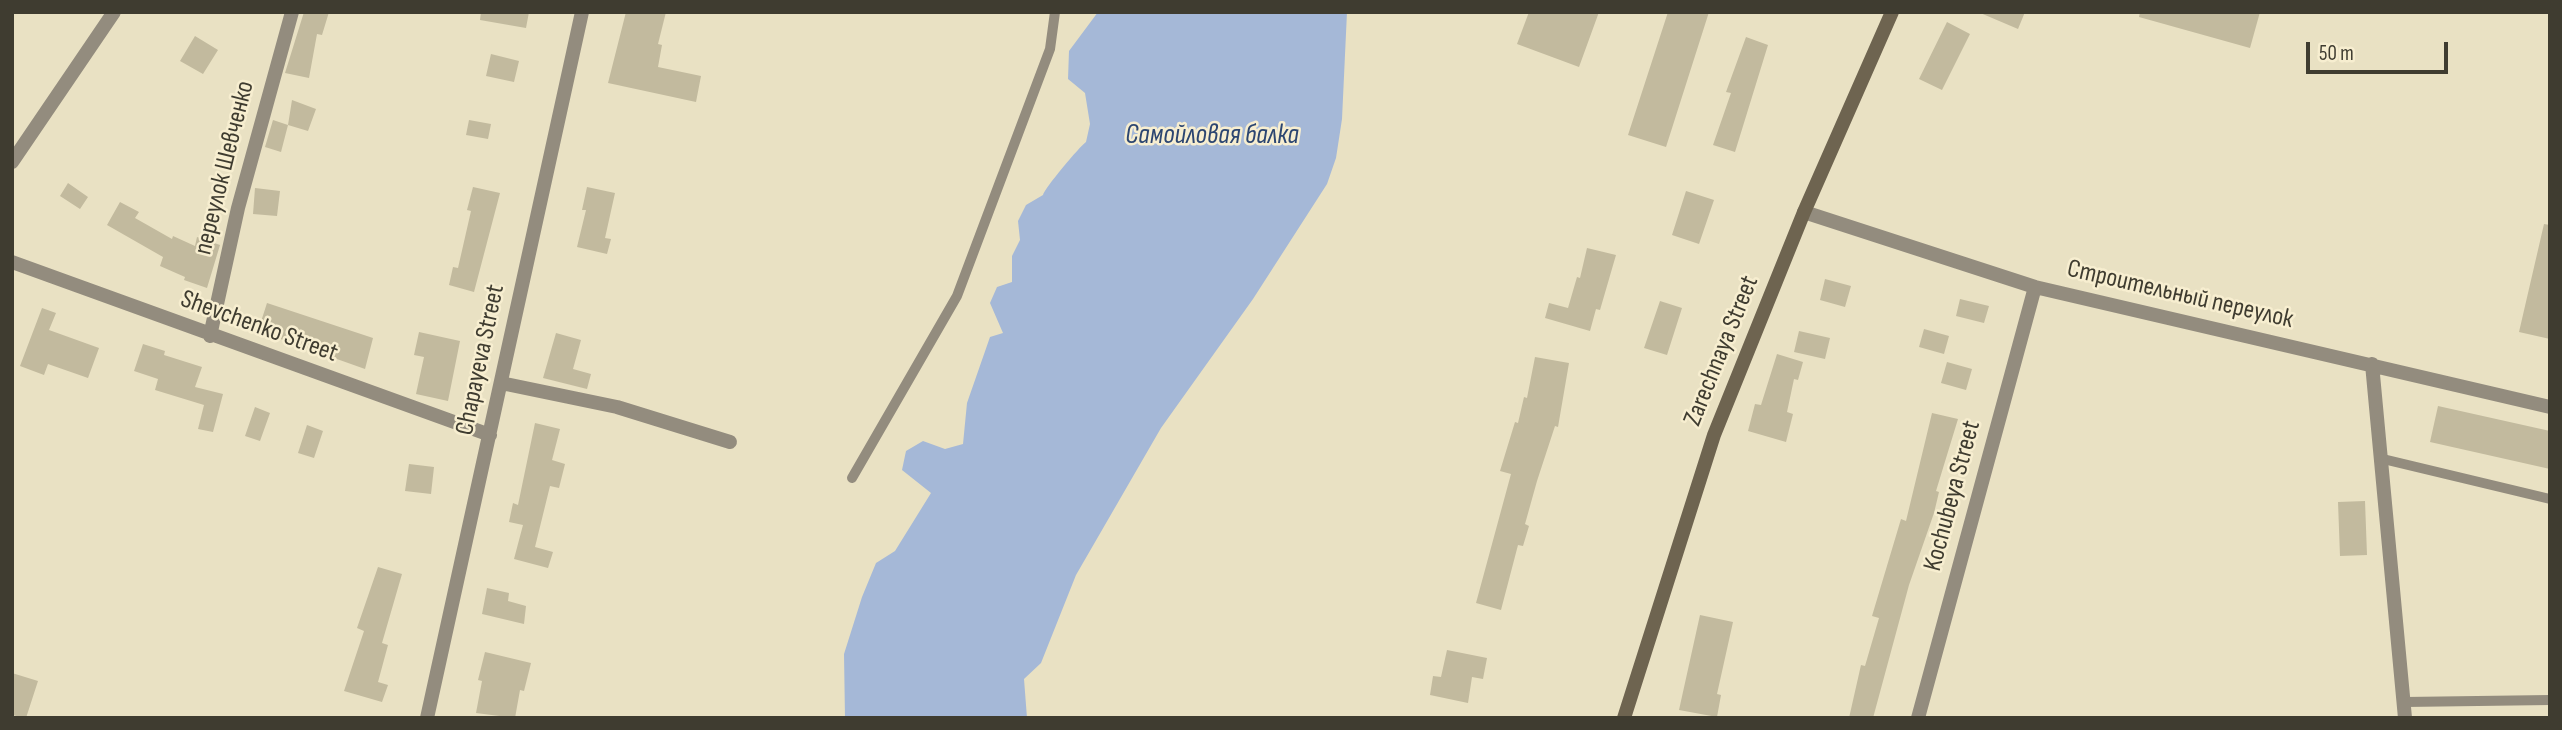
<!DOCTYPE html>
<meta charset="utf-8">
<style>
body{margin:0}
#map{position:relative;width:2562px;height:730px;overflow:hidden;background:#e9e1c3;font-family:"Sofia Sans Condensed",sans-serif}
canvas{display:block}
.frame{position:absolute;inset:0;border:14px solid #3f3c30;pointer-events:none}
.scale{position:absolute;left:2306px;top:42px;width:142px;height:32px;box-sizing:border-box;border:4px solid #3f3c30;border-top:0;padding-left:9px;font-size:21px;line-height:24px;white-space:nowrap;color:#3f3c30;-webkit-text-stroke:5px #f7eed0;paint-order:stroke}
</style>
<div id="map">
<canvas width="2562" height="730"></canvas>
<div class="frame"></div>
<div class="scale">50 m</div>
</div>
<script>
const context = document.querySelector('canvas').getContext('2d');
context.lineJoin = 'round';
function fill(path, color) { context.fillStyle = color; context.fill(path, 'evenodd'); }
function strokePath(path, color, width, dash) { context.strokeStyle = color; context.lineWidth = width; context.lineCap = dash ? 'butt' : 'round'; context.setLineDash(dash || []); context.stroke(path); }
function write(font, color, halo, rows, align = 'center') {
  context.font = font + ' "Sofia Sans Condensed",sans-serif'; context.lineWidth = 5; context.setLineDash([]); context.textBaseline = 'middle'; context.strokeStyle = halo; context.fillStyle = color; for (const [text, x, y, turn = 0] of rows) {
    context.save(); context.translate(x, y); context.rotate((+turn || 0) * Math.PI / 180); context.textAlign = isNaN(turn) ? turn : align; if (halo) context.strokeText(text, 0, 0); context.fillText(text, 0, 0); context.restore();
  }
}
fill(new Path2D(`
 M 1098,12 L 1347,12 L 1342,119 L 1336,158 L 1327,184 L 1253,299 L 1161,428 L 1076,575 L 1041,663 L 1024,679 L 1027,718 L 845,718 L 844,654 L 862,597 L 876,563 L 895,551 L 931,493 L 902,470 L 906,451 L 923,441 L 945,449 L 963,444 L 967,403 L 990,337 L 1003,333 L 990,303 L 997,287 L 1012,282 L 1012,256 L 1020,240 L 1018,221 L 1026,205 L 1043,195 C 1044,189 1080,146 1086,142 L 1090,124 L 1085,93 L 1068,79 L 1069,51 Z`), '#a5b8d7');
fill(new Path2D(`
 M 304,12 L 329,12 L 322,35 L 317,34 L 309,78 L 285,73 Z
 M 481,12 L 529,12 L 526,28 L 480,20 Z
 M 626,12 L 666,12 L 658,44 L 662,45 L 658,67 L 701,76 L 696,102 L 608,83 Z
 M 1529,12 L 1599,12 L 1579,67 L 1517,44 Z
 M 1668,12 L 1709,12 L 1666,147 L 1628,135 Z
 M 1978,12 L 2025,12 L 2018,29 Z
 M 2140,12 L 2260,12 L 2250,48 L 2139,17 Z
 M 1947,22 L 1970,34 L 1942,90 L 1919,79 Z
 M 195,36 L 218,50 L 203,74 L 180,61 Z
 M 1746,37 L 1768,45 L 1735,152 L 1713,145 L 1731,93 L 1726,92 Z
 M 491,54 L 519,61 L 514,82 L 486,76 Z
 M 292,100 L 316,109 L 308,131 L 288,125 Z
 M 273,120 L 288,125 L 281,152 L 265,147 Z
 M 469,120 L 491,124 L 488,139 L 466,135 Z
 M 68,183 L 88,197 L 80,209 L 60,196 Z
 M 473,187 L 500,193 L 474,292 L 449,285 L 453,267 L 458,268 L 471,211 L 467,210 Z
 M 587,187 L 615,193 L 605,238 L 611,239 L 607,254 L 577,247 L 586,210 L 582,210 Z
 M 255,188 L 280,191 L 277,216 L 253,214 Z
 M 1686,191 L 1714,200 L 1699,244 L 1672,235 Z
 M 120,202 L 139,212 L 135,218 L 172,239 L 173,236 L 195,246 L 197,237 L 220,245 L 207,288 L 184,280 L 185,277 L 160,266 L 163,257 L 107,225 Z
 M 2544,224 L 2550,225 L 2550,339 L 2519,332 Z
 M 1587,248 L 1616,255 L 1600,310 L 1596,309 L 1590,331 L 1545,318 L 1549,303 L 1568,308 L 1577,277 L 1580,278 Z
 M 1825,279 L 1851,286 L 1845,307 L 1820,300 Z
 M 1960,299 L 1989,306 L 1984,323 L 1956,316 Z
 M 1660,301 L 1682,308 L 1667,355 L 1644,348 Z
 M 267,303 L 373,338 L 365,369 L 258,331 Z
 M 42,308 L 56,313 L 49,330 L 99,348 L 88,378 L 48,364 L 44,375 L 20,366 Z
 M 1924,329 L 1949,336 L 1944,354 L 1919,347 Z
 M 1799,331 L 1830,338 L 1825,359 L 1794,352 Z
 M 419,332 L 460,341 L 448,401 L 416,394 L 424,357 L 414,355 Z
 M 556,333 L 581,340 L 573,369 L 591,374 L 587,389 L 543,378 Z
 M 143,344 L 165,351 L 164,355 L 202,367 L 195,387 L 223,394 L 213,432 L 198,429 L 204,405 L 155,390 L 158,379 L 134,371 Z
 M 1777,354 L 1803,362 L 1798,380 L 1794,379 L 1787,412 L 1793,414 L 1786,442 L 1748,431 L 1755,404 L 1761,405 Z
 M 1535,357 L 1569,363 L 1558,427 L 1555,426 L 1537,481 L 1525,524 L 1529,526 L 1523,546 L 1518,545 L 1501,610 L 1476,603 L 1511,474 L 1500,471 L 1515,422 L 1518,423 L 1524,397 L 1527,398 Z
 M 1947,362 L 1972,369 L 1966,390 L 1941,383 Z
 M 2438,406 L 2550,431 L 2550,469 L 2430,442 Z
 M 255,407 L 270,413 L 260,441 L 245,436 Z
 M 1932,413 L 1958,419 L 1936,491 L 1939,492 L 1934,513 L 1909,585 L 1873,718 L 1849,718 L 1861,665 L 1865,666 L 1879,618 L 1872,616 L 1901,519 L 1906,521 Z
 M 535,423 L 560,429 L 552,460 L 565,464 L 559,488 L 550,486 L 535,547 L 553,552 L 548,568 L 514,559 L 523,525 L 509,522 L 513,503 L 518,505 Z
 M 307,425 L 323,431 L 314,458 L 298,453 Z
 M 409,464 L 434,467 L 431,494 L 405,491 Z
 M 2365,501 L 2367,555 L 2340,556 L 2338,502 Z
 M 378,567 L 402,574 L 382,643 L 388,645 L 378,682 L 388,685 L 382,702 L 344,691 L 364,631 L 357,628 Z
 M 487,588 L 509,593 L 508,601 L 526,606 L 524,624 L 482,614 Z
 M 1700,615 L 1733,622 L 1717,694 L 1721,695 L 1717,717 L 1679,710 Z
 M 1447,650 L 1487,658 L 1483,679 L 1472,677 L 1468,703 L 1430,695 L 1433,676 L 1441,677 Z
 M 485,652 L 531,663 L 524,691 L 520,690 L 515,718 L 476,713 L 482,681 L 478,680 Z
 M 12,673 L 38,681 L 26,718 L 12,715 Z`), '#c2ba9e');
strokePath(new Path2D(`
 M 2383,459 L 2550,499
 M 852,478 L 957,296 L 1050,49 L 1055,12
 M 2405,702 L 2550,700`), '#938c7e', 10);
strokePath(new Path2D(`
 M 1804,212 L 2035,287 L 2550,407
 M 12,262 L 490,435
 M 210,336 L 238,208 L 292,12
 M 2372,364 L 2405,718
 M 501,383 L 617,407 L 730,442
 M 427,718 L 582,12
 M 1918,718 L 2035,287`), '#938c7e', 14);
strokePath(new Path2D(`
 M 12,162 L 114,12`), '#938c7e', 14);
strokePath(new Path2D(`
 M 1624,718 L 1714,435 L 1804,212 L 1892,12`), '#6e6450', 14);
write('26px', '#3f3c30', '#f7eed0', [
 ["переулок Шевченко",225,168,-76],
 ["Строительный переулок",2180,295,13],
 ["Shevchenko Street",259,327,20],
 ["Zarechnaya Street",1722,351,-68],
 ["Chapayeva Street",481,360,-78],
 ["Kochubeya Street",1953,496,-75]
]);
write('italic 28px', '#2c4671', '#f7eed0', [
 ["Самойловая балка",1212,136]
]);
</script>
